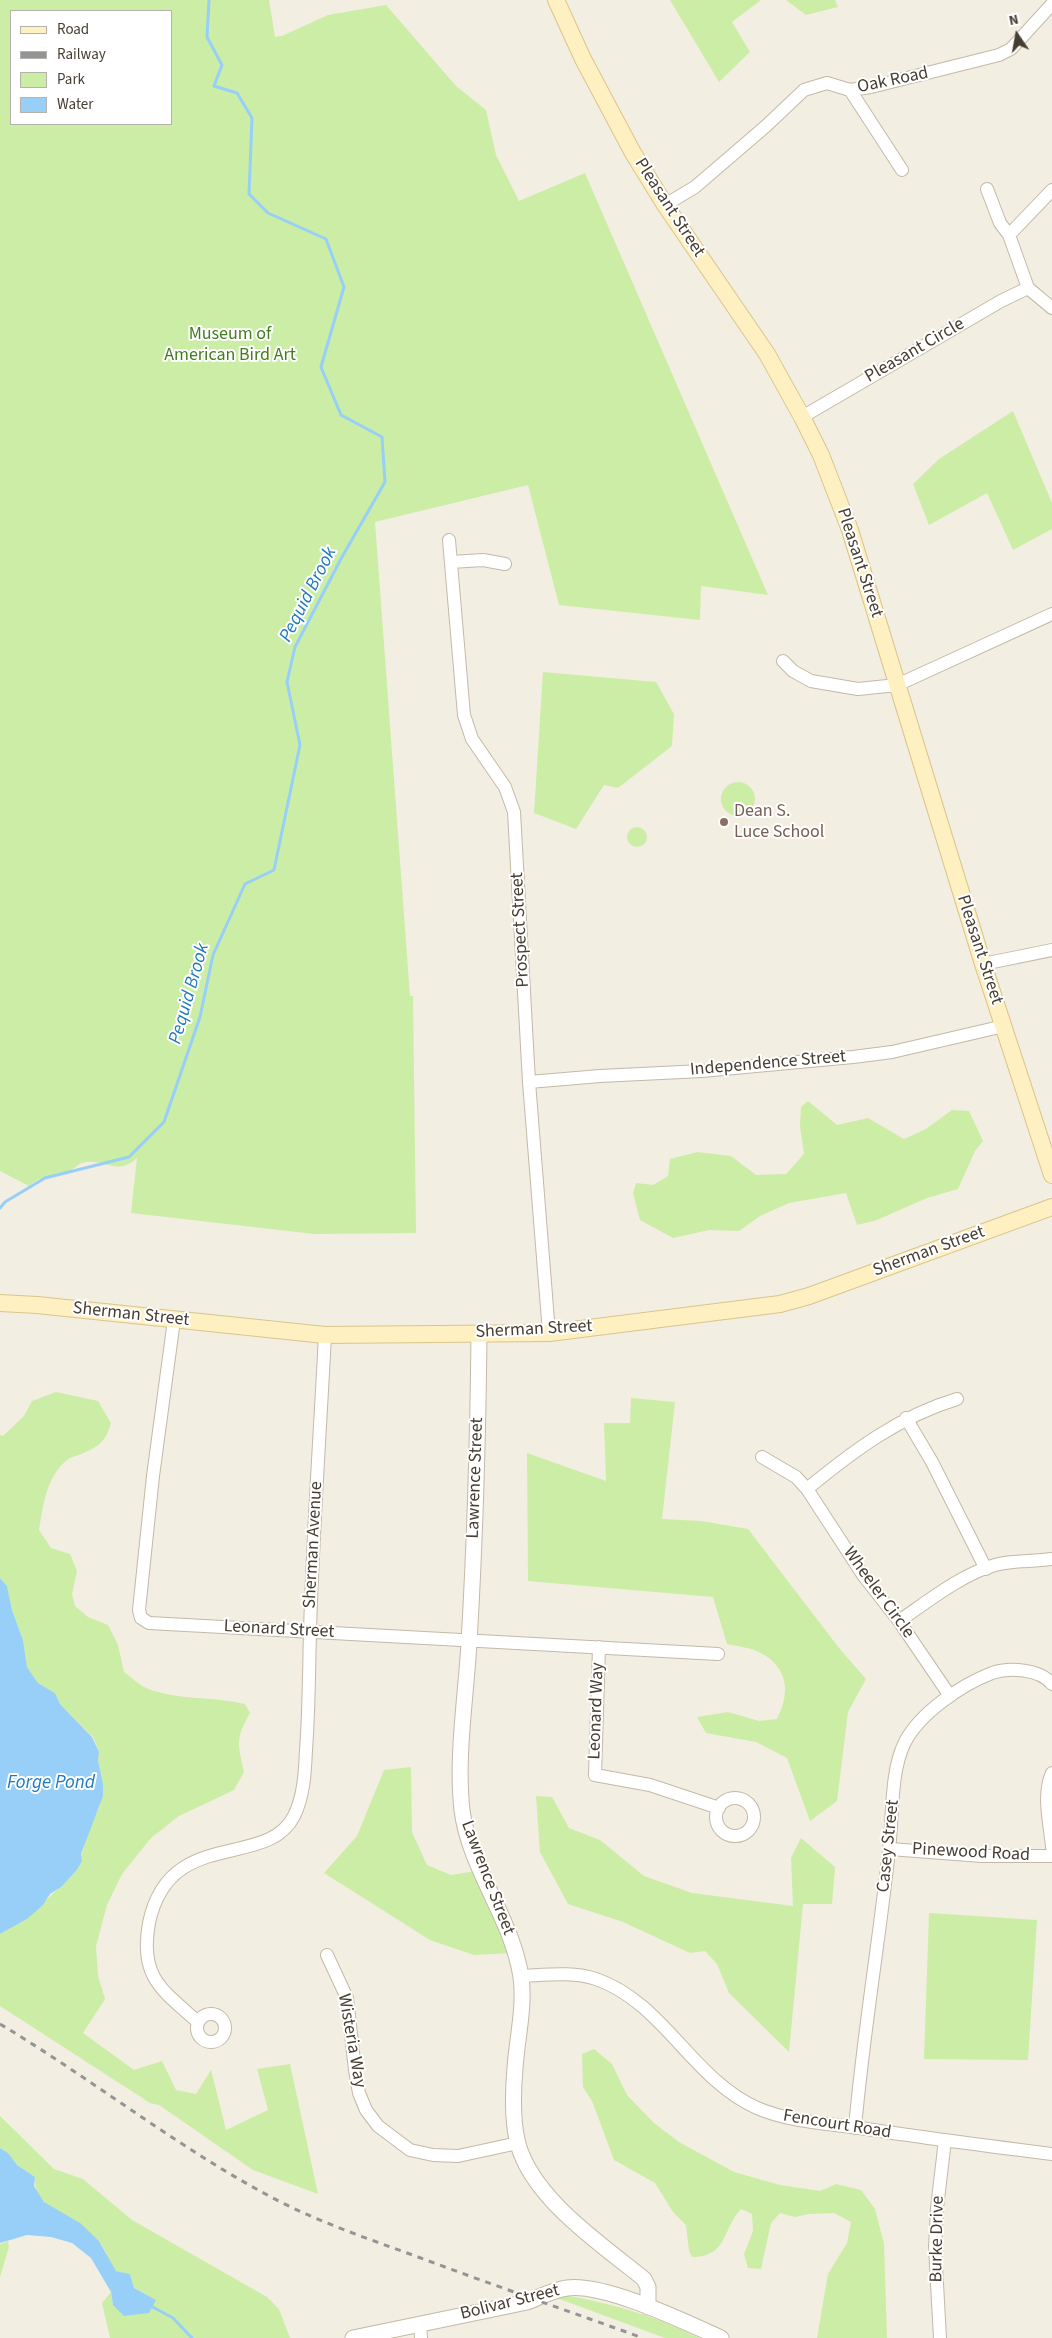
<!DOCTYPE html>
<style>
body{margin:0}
#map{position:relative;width:1052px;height:2338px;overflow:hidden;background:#f3eee2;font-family:"Source Sans 3",sans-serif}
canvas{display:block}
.legend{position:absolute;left:10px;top:10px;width:162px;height:115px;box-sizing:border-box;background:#fff;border:1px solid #b5b2ad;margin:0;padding:6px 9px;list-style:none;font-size:15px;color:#463e32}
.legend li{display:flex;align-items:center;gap:10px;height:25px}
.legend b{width:25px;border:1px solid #b5b2ad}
.north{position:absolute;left:992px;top:10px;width:50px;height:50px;-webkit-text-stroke:4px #fff;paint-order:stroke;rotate:348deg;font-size:14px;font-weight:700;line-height:20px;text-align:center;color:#463e32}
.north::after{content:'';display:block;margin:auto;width:18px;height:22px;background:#463e32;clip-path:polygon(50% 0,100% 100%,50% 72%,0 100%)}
</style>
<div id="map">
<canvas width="1052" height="2338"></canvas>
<ul class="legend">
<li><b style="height:6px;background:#fff0c1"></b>Road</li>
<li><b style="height:6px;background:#949494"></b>Railway</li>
<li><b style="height:14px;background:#cceda6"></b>Park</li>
<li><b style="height:14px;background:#97cff8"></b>Water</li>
</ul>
<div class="north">N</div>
</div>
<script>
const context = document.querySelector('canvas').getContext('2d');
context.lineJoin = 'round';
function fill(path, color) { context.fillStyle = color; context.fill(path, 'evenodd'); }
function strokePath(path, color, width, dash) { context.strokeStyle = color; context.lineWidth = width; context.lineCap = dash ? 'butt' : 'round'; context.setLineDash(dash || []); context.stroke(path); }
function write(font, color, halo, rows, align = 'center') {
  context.font = font + ' "Source Sans 3",sans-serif'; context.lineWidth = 4; context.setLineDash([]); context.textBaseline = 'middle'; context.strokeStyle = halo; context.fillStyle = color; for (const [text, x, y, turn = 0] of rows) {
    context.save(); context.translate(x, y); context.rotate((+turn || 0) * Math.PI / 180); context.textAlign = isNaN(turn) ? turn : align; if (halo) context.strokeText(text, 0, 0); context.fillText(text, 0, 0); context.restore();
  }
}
fill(new Path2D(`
 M 0,0 L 269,0 L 275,37 L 282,36 L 328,15 L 386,5 L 456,86 L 486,110 L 496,155 L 519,201 L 585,173 L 768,595 L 701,586 L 700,620 L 559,605 L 528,485 L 375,522 L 410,996 L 413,996 L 416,1233 L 314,1234 L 131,1213 L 137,1158 C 117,1176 108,1160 86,1162 C 77,1163 73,1171 65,1173 C 50,1178 43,1174 29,1186 L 0,1171 ZM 11,11 L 171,11 L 171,124 L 11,124 Z
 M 670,0 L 761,0 L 732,22 L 750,52 L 719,82 Z
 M 786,0 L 835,0 L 838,7 L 806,15 Z
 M 1013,411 L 1052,503 L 1052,529 L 1013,550 L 987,493 L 929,525 L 913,484 L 939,459 Z
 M 543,672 L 656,682 L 674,714 L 672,746 L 618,788 L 604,785 L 576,829 L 534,813 Z
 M721 799a17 17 0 1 1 34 0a17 17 0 1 1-34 0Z
 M627 837a10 10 0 1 1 20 0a10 10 0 1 1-20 0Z
 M 808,1101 L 837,1125 L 868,1118 L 904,1139 L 926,1129 L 952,1110 L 969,1111 L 983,1141 L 975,1151 L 958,1189 L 927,1198 L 877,1220 L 857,1225 L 846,1193 L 789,1203 L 760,1216 L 739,1231 L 709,1230 L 673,1238 L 640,1220 L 633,1193 L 636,1183 L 653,1185 L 668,1176 L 670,1159 L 697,1152 L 731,1156 L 756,1175 L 786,1174 L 804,1154 L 800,1126 L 801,1107 Z
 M 56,1392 L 98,1401 L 111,1423 C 106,1441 99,1447 81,1454 C 77,1456 70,1457 67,1460 C 46,1477 43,1506 39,1530 L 51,1548 L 70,1554 L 77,1571 L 72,1594 L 75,1606 L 88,1617 L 108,1625 L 118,1645 L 124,1672 C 131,1677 138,1684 146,1688 C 178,1701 212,1696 245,1704 L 250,1713 C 235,1740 238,1743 244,1772 L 234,1790 L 179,1816 L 151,1838 L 122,1874 L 107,1905 L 96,1946 L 98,1976 L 105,1999 L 83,2033 L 134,2070 L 162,2061 L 176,2090 L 196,2094 L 211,2070 L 226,2130 L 268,2110 L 257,2069 L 290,2064 L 318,2194 L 253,2170 L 159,2105 L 150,2103 L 0,2006 L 0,1934 L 27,1919 L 76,1871 L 93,1819 L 99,1808 L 103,1784 L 98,1760 L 99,1752 L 93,1737 L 60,1704 L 55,1693 L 38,1683 L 27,1667 L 23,1640 L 12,1610 L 7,1586 L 0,1578 L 0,1435 L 3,1436 L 24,1416 L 32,1401 Z
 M 631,1398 L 675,1402 L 662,1519 L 701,1521 L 748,1529 L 839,1648 L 866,1679 L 848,1712 L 837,1801 L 810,1821 L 787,1758 L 756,1742 L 706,1733 L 697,1717 L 728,1712 L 759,1721 L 777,1719 C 792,1690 787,1663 754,1650 C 745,1647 735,1646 727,1644 L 713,1597 L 528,1581 L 527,1453 L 606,1481 L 604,1423 L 630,1423 Z
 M 411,1767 L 412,1832 L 427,1865 L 451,1875 L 482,1870 L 514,1953 L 474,1955 L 430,1940 L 324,1873 L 357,1836 L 384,1770 Z
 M 536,1796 L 552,1797 L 569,1828 L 600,1840 L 644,1876 L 692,1893 L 793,1906 L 791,1858 L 801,1838 L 835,1867 L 832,1904 L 803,1904 L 789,2052 L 729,1993 L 717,1964 L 705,1951 L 690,1953 L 623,1922 L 568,1904 L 540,1852 Z
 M 929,1913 L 1037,1920 L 1028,2060 L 924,2059 Z
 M 594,2049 L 612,2064 L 627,2095 L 654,2123 L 679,2142 L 734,2172 L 780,2185 L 820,2191 L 836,2184 L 861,2190 L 875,2209 L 884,2244 L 887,2338 L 817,2338 L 828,2274 L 847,2243 L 851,2222 L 834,2213 L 809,2214 L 795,2217 L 780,2213 L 771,2223 L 761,2269 L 748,2268 L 744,2254 L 753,2231 L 752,2214 L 741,2209 C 722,2229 728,2257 692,2257 L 689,2251 L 686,2225 L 673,2212 L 655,2183 L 614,2160 L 592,2101 L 583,2087 L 582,2054 Z
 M 0,2116 L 54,2169 L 83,2179 L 132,2220 L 267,2297 L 279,2309 L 290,2338 L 110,2338 L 102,2303 L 111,2292 L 113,2305 L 156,2300 L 134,2288 L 130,2274 L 116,2271 C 110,2263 104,2246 98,2240 C 79,2222 31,2207 35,2177 L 16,2165 L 8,2153 L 0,2148 Z
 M 8,2241 L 9,2247 L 0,2277 L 0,2244 Z
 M 569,2296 C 614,2304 659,2317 699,2338 L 665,2338 L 554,2297 Z`), '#cceda6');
fill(new Path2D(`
 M 0,1578 L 7,1586 L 12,1610 L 23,1640 L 27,1667 L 38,1683 L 55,1693 L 60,1704 L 92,1737 L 99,1752 L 98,1760 L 103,1784 L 103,1796 L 81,1854 L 82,1861 L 76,1871 L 61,1887 L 50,1894 L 43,1905 L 27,1919 L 0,1934 Z
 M 0,2148 L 8,2153 L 17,2165 L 35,2177 L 34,2186 L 44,2202 L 80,2223 L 99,2241 L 116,2271 L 130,2274 L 134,2288 L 156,2300 L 149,2313 L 124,2316 L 113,2305 L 111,2292 L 91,2258 L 72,2243 L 51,2237 L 27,2235 L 0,2243 Z`), '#97cff8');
strokePath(new Path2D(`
 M 0,1208 L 5,1202 L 45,1178 L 129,1157 L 164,1122 L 200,1017 L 213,955 L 245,884 L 274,870 L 300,745 L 287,682 L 295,647 L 342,557 L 385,482 L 382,437 L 341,415 L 321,367 L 344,287 L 326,239 L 268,213 L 249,194 L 252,118 L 237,93 L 214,86 L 222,65 L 207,37 L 209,0
 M 149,2305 L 173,2318 L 192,2338`), '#97cff8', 3);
const minor = new Path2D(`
 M 850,90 L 902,170
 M 987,189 L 1000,223 L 1009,235
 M 1052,190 L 1009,235 L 1028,288 L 1052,308
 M 665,205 L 695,187 L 766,126 L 804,90 L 827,83 L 850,90 L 871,87 L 999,55 L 1011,49 L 1052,4
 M 802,417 L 1001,301 L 1028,288
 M 449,540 L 464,715 L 472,739 L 505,787 L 514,812 L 529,1082 L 549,1333
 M 451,562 L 483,560 L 505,564
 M 783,661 L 793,671 L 811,681 L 858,689 L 897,685 L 1052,614
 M 983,964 L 1052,950
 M 529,1082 L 600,1076 L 702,1071 L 853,1057 L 892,1052 L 1004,1026
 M 174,1320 L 153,1476 L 139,1610 L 141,1618 L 149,1623 L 718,1654
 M 906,1418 L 932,1462 L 986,1569
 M 762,1457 L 796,1477 L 807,1489 L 863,1575 L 899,1621 L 950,1696
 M 807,1489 C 853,1451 900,1416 957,1399
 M 899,1621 C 927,1602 962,1574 995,1565 C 1013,1560 1033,1562 1052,1559
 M 599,1647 L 595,1775 L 650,1785 L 719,1808
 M 1052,1773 C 1042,1795 1050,1824 1052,1847
 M716 1817a19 19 0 1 1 38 0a19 19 0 1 1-38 0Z
 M 890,1849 L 982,1856 L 1052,1856
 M 327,1955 L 347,1998 L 355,2070 L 359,2093 L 366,2110 L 378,2126 L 410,2150 L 433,2155 L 458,2156 L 518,2143
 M 520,1976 C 545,1975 573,1971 596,1979 C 663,2002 693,2080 757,2108 C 790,2122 825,2123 860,2128 C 924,2138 988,2146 1052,2154
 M197 2028a14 14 0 1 1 28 0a14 14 0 1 1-28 0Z
 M 198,2022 C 162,1990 139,1977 149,1923 C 169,1826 267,1870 294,1816 C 304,1796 305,1772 306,1750 C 309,1710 309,1670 310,1630 C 313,1532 320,1433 325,1335
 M 855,2128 C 863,2035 879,1943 889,1850 C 893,1818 890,1771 905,1742 C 920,1713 961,1685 992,1673 C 1009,1667 1040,1669 1052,1684
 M 420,2323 L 421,2338
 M 940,2338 L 935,2247 L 937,2208 L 945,2140`);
const tertiary = new Path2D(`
 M 479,1334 C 478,1437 475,1540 469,1643 C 466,1696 456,1758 462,1810 C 469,1868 512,1918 521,1977 C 525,2007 517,2038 515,2068 C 513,2091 512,2121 518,2144 C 533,2199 601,2244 644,2279 L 648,2287 L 648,2307
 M 353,2338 L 527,2302 C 540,2297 553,2290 567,2288 C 605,2283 685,2322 721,2338`);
const secondary = new Path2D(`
 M 556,0 L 583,59 L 633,153 L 665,205 L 767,354 L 802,417 L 821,455 L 850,530 L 983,964 L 1052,1175
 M 0,1303 L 37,1305 L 325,1335 L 549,1333 L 780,1304 L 809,1296 L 1052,1207`);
strokePath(minor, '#c3b9a7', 14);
strokePath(tertiary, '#c3b9a7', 17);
strokePath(secondary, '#d9c58c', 18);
strokePath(minor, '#fff', 12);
strokePath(tertiary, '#fff', 15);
strokePath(secondary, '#fff0c1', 16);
strokePath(new Path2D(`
 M 0,2024 C 92,2079 177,2147 271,2197 C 318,2222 369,2239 418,2257 C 493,2285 568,2311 643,2338`), '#949494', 3, [6, 6]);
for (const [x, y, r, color] of [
 [724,822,5,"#8d6e63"]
]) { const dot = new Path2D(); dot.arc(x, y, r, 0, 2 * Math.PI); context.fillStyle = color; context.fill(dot); strokePath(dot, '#fff', 2); }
write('18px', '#463e32', '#fff', [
 ["Oak Road",893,81,-12],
 ["Pleasant Street",669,208,57],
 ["Pleasant Circle",915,351,-30],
 ["Pleasant Street",859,563,72],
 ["Prospect Street",521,930,-93],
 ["Pleasant Street",979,950,72],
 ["Independence Street",768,1064,-5],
 ["Sherman Street",929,1252,-20],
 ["Sherman Street",131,1315,6],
 ["Sherman Street",534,1330,-3],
 ["Lawrence Street",476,1478,-88],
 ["Sherman Avenue",314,1545,-87],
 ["Wheeler Circle",878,1593,54],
 ["Leonard Street",279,1630,3],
 ["Leonard Way",597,1711,-88],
 ["Casey Street",889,1846,-84],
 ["Pinewood Road",971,1853,3],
 ["Lawrence Street",487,1878,69],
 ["Wisteria Way",351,2041,80],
 ["Fencourt Road",837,2125,9],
 ["Burke Drive",938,2239,-89],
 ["Bolivar Street",510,2303,-14]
]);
write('18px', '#427d1f', '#fff', [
 ["Museum of",230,335],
 ["American Bird Art",230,356]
]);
write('18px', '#785e54', '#fff', [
 ["Dean S.",734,812],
 ["Luce School",734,833]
], 'left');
write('italic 19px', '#2079bd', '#fff', [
 ["Pequid Brook",309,595,-63],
 ["Pequid Brook",190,994,-74],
 ["Forge Pond",51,1784]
]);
</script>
